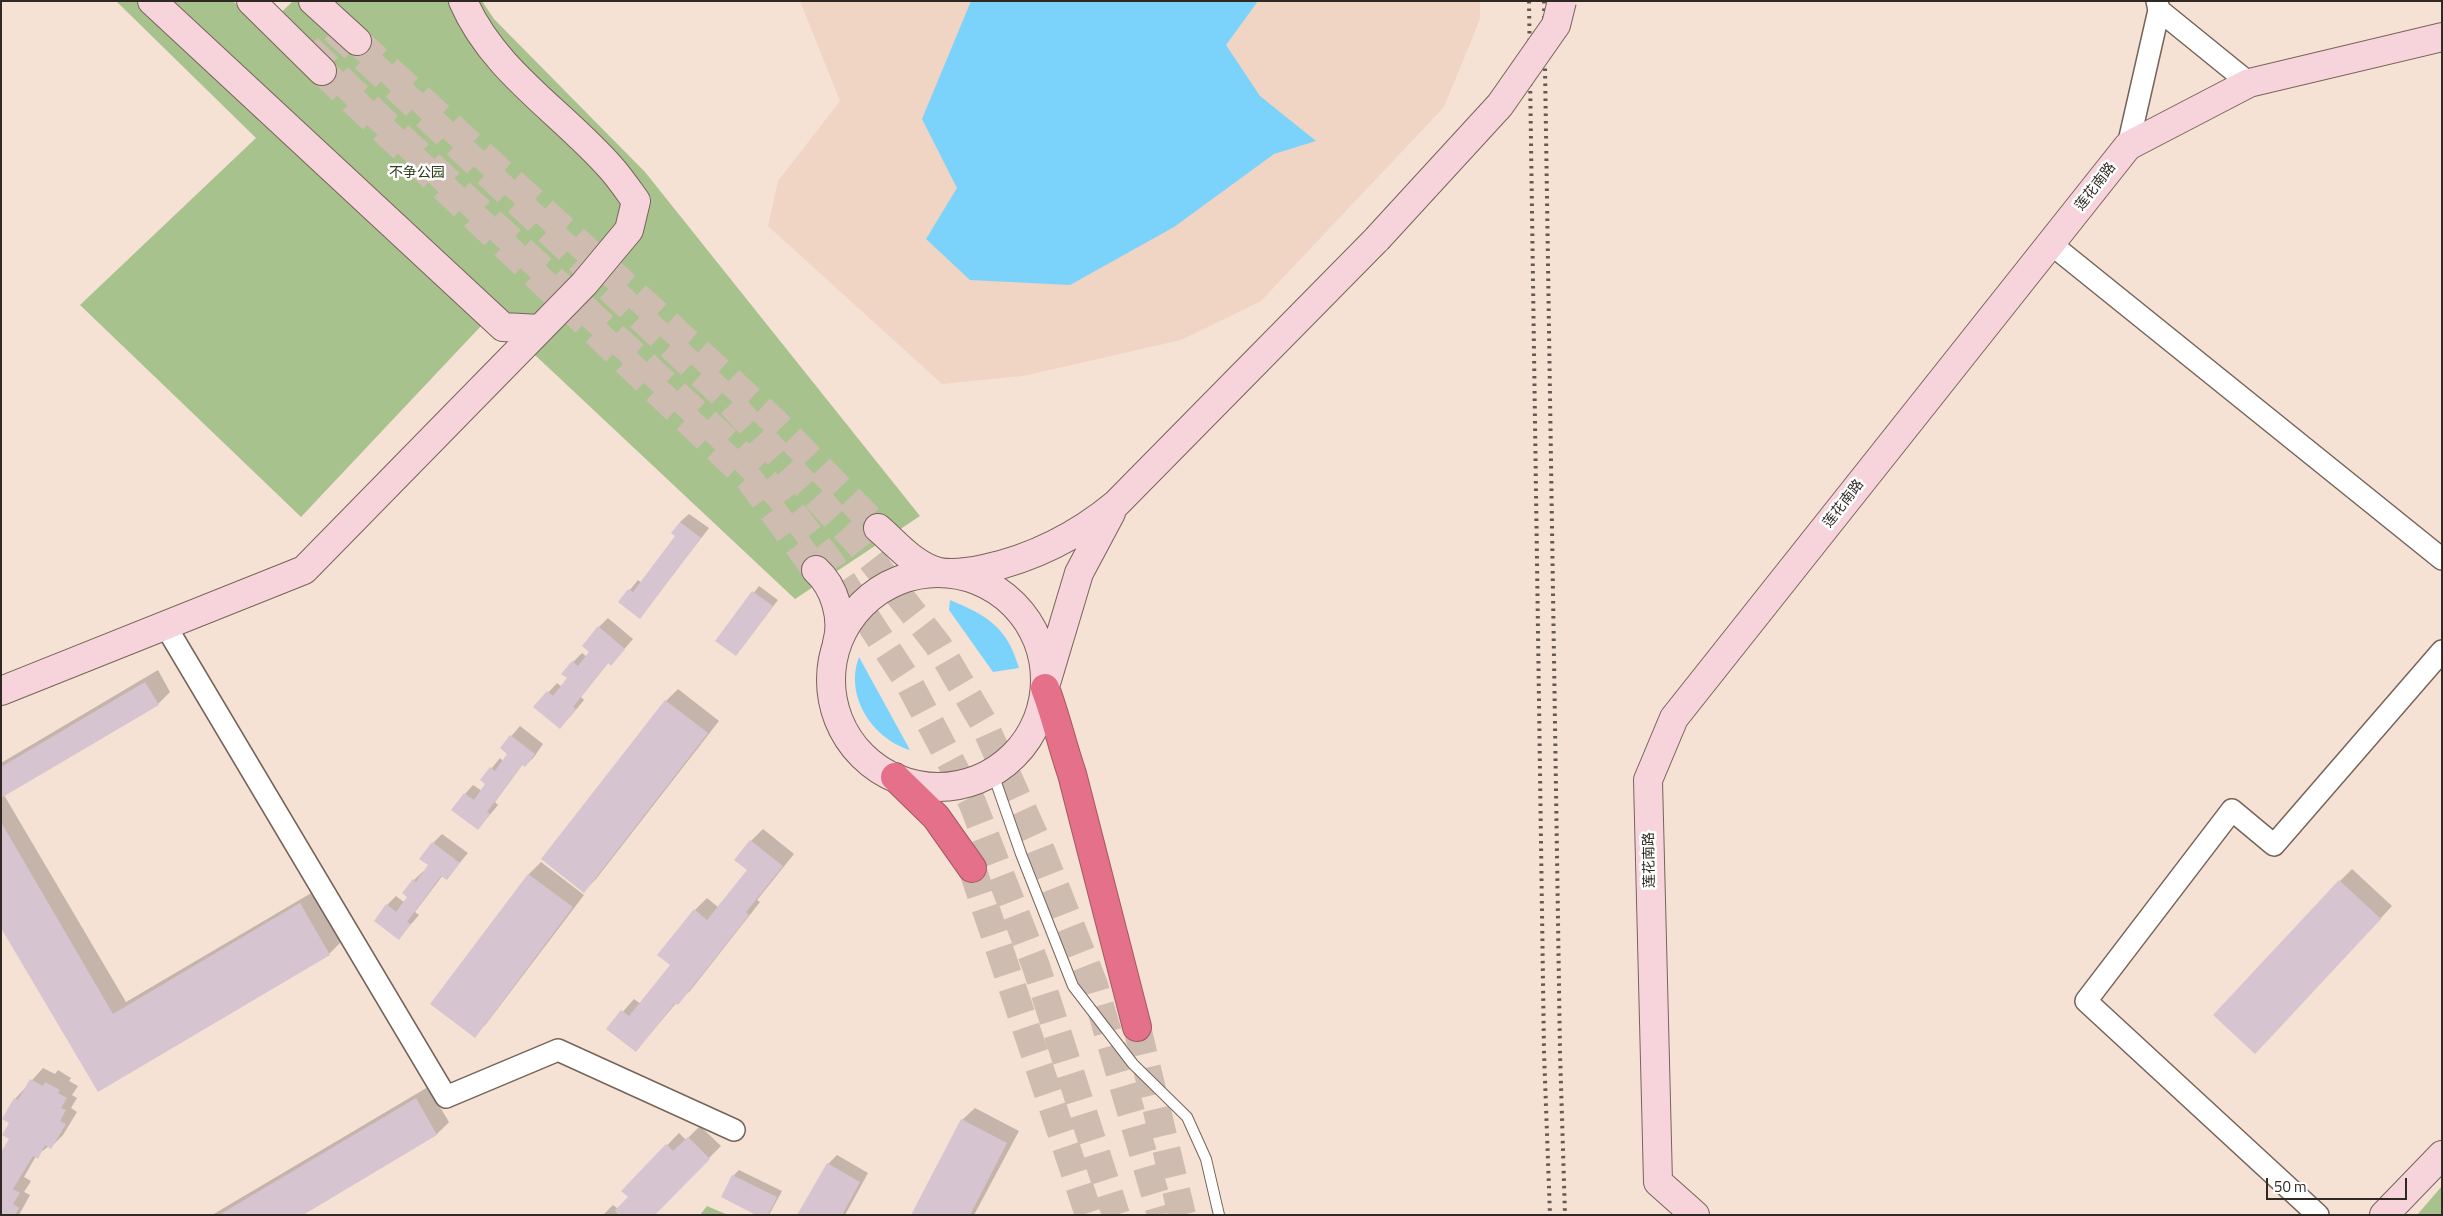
<!DOCTYPE html>
<meta charset="utf-8">
<style>
body{margin:0}
#map{position:relative;width:2443px;height:1216px;overflow:hidden;background:#f6e1d5;font-family:"Titillium Web",sans-serif}
canvas{display:block}
.frame{position:absolute;inset:0;border:2px solid #2f2823;pointer-events:none}
.scale{position:absolute;left:2266px;top:1178px;width:141px;height:22px;box-sizing:border-box;border:2px solid #2f2823;border-top:0;padding-left:6px;font-size:15px;line-height:18px;white-space:nowrap;color:#2f2823;-webkit-text-stroke:4px #fff;paint-order:stroke}
</style>
<div id="map">
<canvas width="2443" height="1216"></canvas>
<div class="frame"></div>
<div class="scale">50 m</div>
</div>
<script>
const context = document.querySelector('canvas').getContext('2d');
context.lineJoin = 'round';
function fill(path, color) { context.fillStyle = color; context.fill(path, 'evenodd'); }
function strokePath(path, color, width, dash) { context.strokeStyle = color; context.lineWidth = width; context.lineCap = dash ? 'butt' : 'round'; context.setLineDash(dash || []); context.stroke(path); }
function write(font, color, halo, rows, align = 'center') {
  context.font = font + ' "Titillium Web","Noto Sans SC",sans-serif'; context.lineWidth = 5; context.setLineDash([]); context.textBaseline = 'middle'; context.strokeStyle = halo; context.fillStyle = color; for (const [text, x, y, turn = 0] of rows) {
    context.save(); context.translate(x, y); context.rotate((+turn || 0) * Math.PI / 180); context.textAlign = isNaN(turn) ? turn : align; if (halo) context.strokeText(text, 0, 0); context.fillText(text, 0, 0); context.restore();
  }
}
fill(new Path2D(`
 M 800,1 L 1480,1 L 1480,19 L 1444,107 L 1261,301 L 1181,340 L 1023,376 L 942,384 L 768,226 L 778,181 L 840,101 Z`), '#f0d4c4');
fill(new Path2D(`
 M 116,1 L 233,1 L 262,31 L 293,1 L 482,1 L 494,19 L 645,172 L 920,516 L 795,599 L 536,356 L 481,326 L 301,517 L 80,305 L 256,138 Z
 M 2442,1186 L 2442,1215 L 2417,1215 Z
 M 707,1206 L 728,1215 L 700,1215 Z`), '#a8c28d');
fill(new Path2D(`
 M 971,1 L 1258,1 L 1226,45 L 1260,96 L 1316,141 L 1274,154 L 1174,227 L 1070,285 L 970,280 L 926,239 L 957,188 L 922,119 Z
 M 950,600 C 988,616 1007,627 1019,668 L 993,672 L 949,610 Z
 M 859,657 L 910,750 C 873,739 844,696 859,657 Z`), '#7bd3fc');
fill(new Path2D(`
 M 689,514 L 709,528 L 640,617 L 620,602 L 638,580 L 642,583 L 677,536 L 680,522 Z
 M 759,586 L 778,600 L 741,649 L 717,641 Z
 M 608,618 L 633,639 L 611,664 L 609,662 L 581,697 L 584,700 L 569,718 L 535,707 L 557,683 L 562,687 L 569,678 L 573,662 L 582,653 L 587,657 L 591,652 L 599,627 Z
 M 158,670 L 170,692 L 158,704 L 4,795 L 126,1002 L 313,892 L 341,942 L 329,954 L 98,1091 L 1,925 L 1,763 Z
 M 678,689 L 719,721 L 596,879 L 584,891 L 543,859 L 666,701 Z
 M 520,726 L 543,744 L 534,757 L 525,766 L 523,764 L 495,802 L 498,805 L 478,829 L 465,794 L 473,785 L 482,791 L 487,784 L 482,780 L 500,758 L 503,761 L 509,754 L 501,748 Z
 M 763,829 L 794,854 L 757,900 L 760,902 L 690,991 L 677,1002 L 636,1051 L 608,1029 L 634,999 L 641,1004 L 672,965 L 695,910 L 707,898 L 718,907 L 748,870 L 751,841 Z
 M 442,834 L 468,853 L 447,878 L 443,875 L 415,912 L 419,915 L 399,938 L 387,905 L 396,896 L 405,903 L 409,897 L 414,880 L 430,865 L 433,843 Z
 M 541,862 L 584,895 L 486,1024 L 474,1036 L 431,1004 L 529,874 Z
 M 2352,869 L 2392,906 L 2267,1041 L 2340,881 Z
 M 43,1068 L 55,1074 L 58,1070 L 71,1078 L 69,1081 L 78,1086 L 72,1095 L 77,1098 L 71,1108 L 77,1112 L 63,1135 L 51,1147 L 49,1146 L 36,1156 L 24,1177 L 31,1181 L 24,1192 L 30,1195 L 19,1215 L 1,1215 L 15,1099 Z
 M 428,1087 L 449,1122 L 437,1134 L 300,1215 L 212,1215 Z
 M 975,1108 L 1019,1131 L 974,1215 L 912,1215 L 962,1120 Z
 M 700,1126 L 721,1146 L 652,1215 L 603,1215 L 613,1205 L 618,1209 L 630,1197 L 623,1191 L 679,1133 L 686,1140 Z
 M 837,1155 L 868,1173 L 845,1215 L 801,1215 L 828,1164 Z
 M 739,1170 L 782,1191 L 769,1215 L 758,1215 L 733,1176 Z`), '#0003');
fill(new Path2D(`
 M 680,522 L 701,538 L 640,619 L 618,602 L 628,589 L 633,592 L 675,536 L 671,533 Z
 M 752,591 L 773,606 L 736,656 L 715,641 Z
 M 598,626 L 625,649 L 611,666 L 608,663 L 573,707 L 576,709 L 560,729 L 533,707 L 547,691 L 553,696 L 567,678 L 561,674 L 572,661 L 578,666 L 589,652 L 582,646 Z
 M 145,682 L 159,705 L 1,798 L 1,767 Z
 M 665,700 L 708,733 L 584,893 L 541,859 Z
 M 510,735 L 535,754 L 525,767 L 522,765 L 487,812 L 490,814 L 478,830 L 451,810 L 464,793 L 474,800 L 485,784 L 480,780 L 490,767 L 495,771 L 507,754 L 500,748 Z
 M 1,822 L 113,1014 L 300,903 L 330,955 L 98,1092 L 1,928 Z
 M 750,840 L 783,866 L 746,912 L 749,915 L 678,1005 L 675,1003 L 636,1052 L 606,1029 L 621,1010 L 629,1016 L 670,965 L 657,955 L 694,909 L 707,920 L 747,870 L 734,860 Z
 M 432,842 L 460,863 L 447,880 L 441,876 L 407,922 L 411,924 L 399,940 L 374,921 L 386,904 L 396,912 L 407,897 L 402,893 L 413,879 L 416,882 L 428,865 L 419,859 Z
 M 528,874 L 573,907 L 475,1038 L 430,1004 Z
 M 2339,880 L 2381,919 L 2255,1054 L 2213,1015 Z
 M 30,1079 L 43,1086 L 45,1082 L 60,1090 L 58,1093 L 67,1098 L 61,1108 L 66,1110 L 60,1121 L 66,1124 L 51,1149 L 45,1145 L 38,1159 L 33,1156 L 13,1189 L 20,1193 L 13,1204 L 19,1208 L 15,1215 L 1,1215 L 1,1152 L 9,1139 L 2,1135 L 9,1123 L 2,1119 L 14,1098 L 18,1100 Z
 M 416,1098 L 437,1135 L 303,1215 L 219,1215 Z
 M 961,1119 L 1007,1143 L 970,1215 L 911,1215 Z
 M 688,1137 L 710,1159 L 655,1215 L 618,1215 L 615,1210 L 628,1197 L 621,1191 L 666,1144 L 673,1151 Z
 M 827,1163 L 860,1182 L 842,1215 L 797,1215 Z
 M 732,1175 L 777,1197 L 768,1215 L 756,1215 L 721,1197 Z`), '#d7c4d1');
strokePath(new Path2D(`
 M 357,41 L 774,421 L 878,528
 M 322,71 L 750,480 L 816,570`), '#cebcb1', 28, [28, 14]);
strokePath(new Path2D(`
 M 334,29 L 725,397 L 860,545 L 938,645 L 983,722 L 1040,848 L 1094,985 L 1161,1215
 M 308,48 L 382,120 L 733,447 L 781,498 L 828,559 L 909,683 L 972,802 L 1036,966 L 1116,1215
 M 972,868 L 1089,1215
 M 1137,1027 L 1182,1215`), '#cebcb1', 28, [28, 14]);
const lane = new Path2D(`
 M 992,771 L 1021,854 L 1073,986 L 1133,1064 L 1187,1117 L 1206,1159 L 1219,1215`);
const street = new Path2D(`
 M 2159,10 L 2249,83
 M 2128,146 L 2159,10 L 2157,1
 M 2051,244 L 2442,559
 M 165,625 L 446,1097 L 558,1050 L 734,1130
 M 2318,1215 L 2086,1001 L 2232,810 L 2274,845 L 2442,651`);
const secondary = new Path2D(`
 M 152,1 L 503,327 L 540,329 L 584,284 L 629,230 L 636,201 C 628,190 620,178 611,168 C 562,112 493,71 463,1
 M 251,1 L 322,71
 M 313,1 L 357,41
 M 878,528 C 897,544 914,566 939,572 C 954,575 970,572 984,569 C 1034,558 1076,537 1116,504 L 1377,239
 M 816,570 C 835,587 844,619 837,643
 M831 680a107 107 0 1 1 214 0a107 107 0 1 1-214 0Z
 M 1047,680 L 1079,573 L 1111,513
 M 1,691 L 304,570 L 540,329
 M 1695,1215 L 1658,1182 L 1648,780 L 1674,718 L 2128,146 L 2249,83 L 2442,37
 M 2384,1215 L 2442,1155`);
const highway = new Path2D(`
 M 1045,688 C 1056,717 1062,745 1072,774 L 1137,1027
 M 895,777 L 936,817 L 972,868`);
strokePath(lane, '#766459', 12);
strokePath(street, '#766459', 24);
strokePath(secondary, '#766459', 30);
strokePath(highway, '#a55765', 30);
strokePath(lane, '#fff', 10);
strokePath(street, '#fff', 21);
strokePath(secondary, '#f7d4dc', 28);
strokePath(highway, '#e47189', 28);
strokePath(new Path2D(`
 M 1529,1 L 1544,1052 L 1550,1215
 M 1544,1 L 1560,1052 L 1565,1215`), '#645952', 4, [2.5, 5]);
const secondaryBridge = new Path2D(`
 M 1377,239 L 1500,105 L 1556,25 L 1562,1`);
strokePath(secondaryBridge, '#766459', 30, []);
strokePath(secondaryBridge, '#f7d4dc', 28);
write('14px', '#2d3e18', '#fff', [
 ["不争公园",417,174]
]);
write('14px', '#2f2823', '#fff', [
 ["莲花南路",2096,187,-52],
 ["莲花南路",1844,504,-52],
 ["莲花南路",1650,860,-91]
]);
</script>
